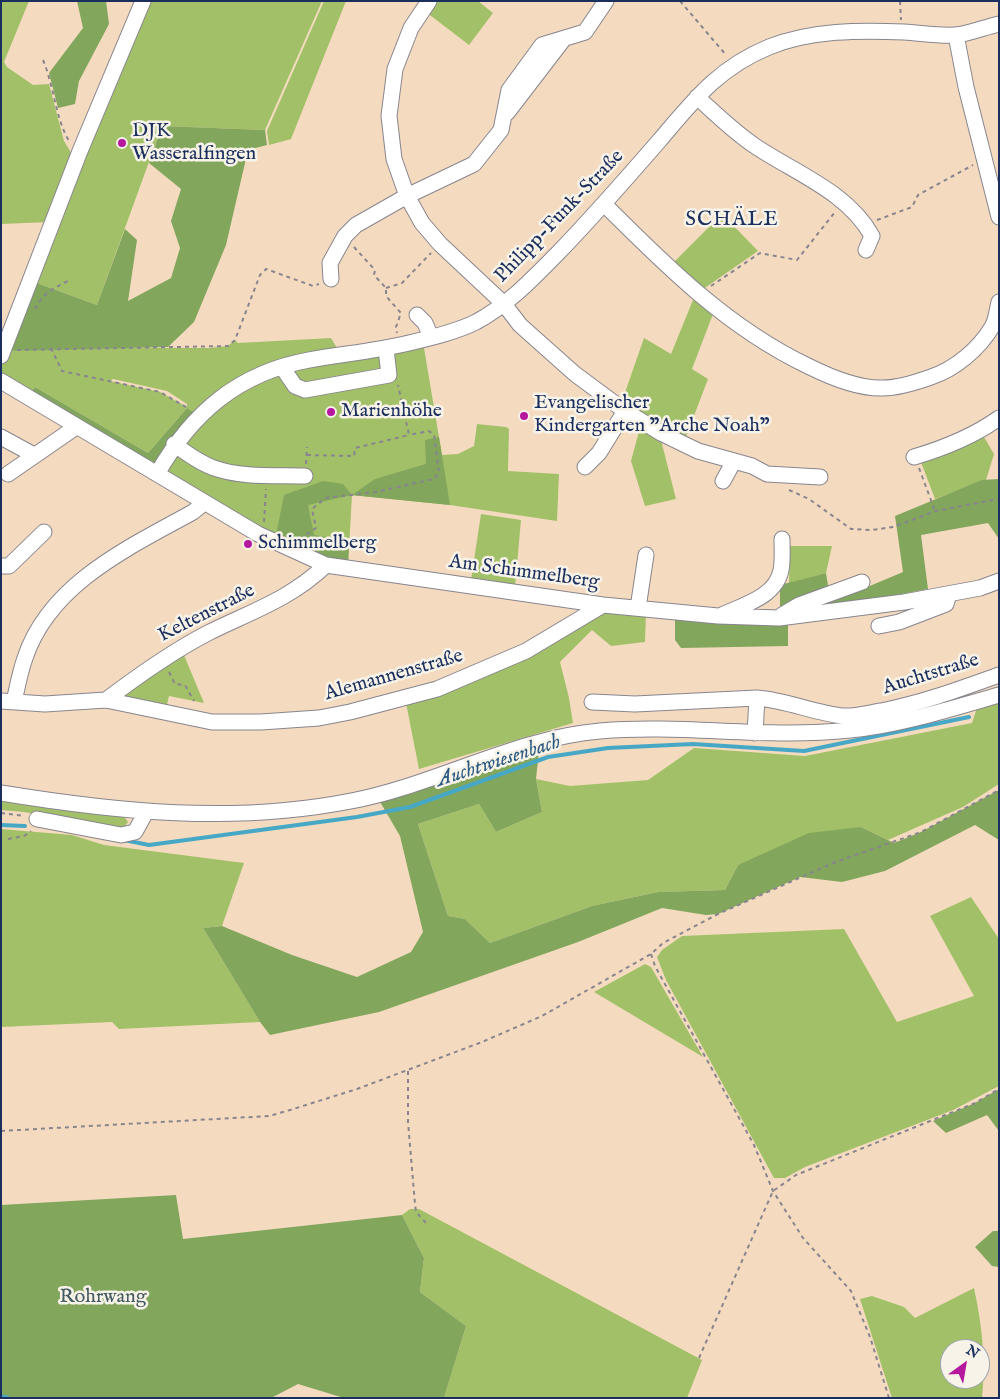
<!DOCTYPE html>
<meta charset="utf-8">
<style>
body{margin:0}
#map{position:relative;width:1000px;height:1399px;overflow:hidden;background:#f4dbbf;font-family:"IM FELL English",serif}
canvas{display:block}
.frame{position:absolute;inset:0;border:2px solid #1b2f5e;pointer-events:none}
.north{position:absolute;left:940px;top:1339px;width:50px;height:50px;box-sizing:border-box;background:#f7f3e8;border:1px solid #9fa5b1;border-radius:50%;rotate:32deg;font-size:14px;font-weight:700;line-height:20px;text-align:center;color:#1b2f5e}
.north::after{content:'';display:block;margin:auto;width:18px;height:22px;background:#b5179e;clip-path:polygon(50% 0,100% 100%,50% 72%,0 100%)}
</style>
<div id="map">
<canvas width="1000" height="1399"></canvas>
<div class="frame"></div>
<div class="north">N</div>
</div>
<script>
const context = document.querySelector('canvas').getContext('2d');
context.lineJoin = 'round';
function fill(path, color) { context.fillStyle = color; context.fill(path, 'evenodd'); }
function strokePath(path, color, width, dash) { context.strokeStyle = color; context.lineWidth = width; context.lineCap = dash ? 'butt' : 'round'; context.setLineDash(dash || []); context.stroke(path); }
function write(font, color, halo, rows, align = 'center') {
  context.font = font + ' "IM FELL English",serif'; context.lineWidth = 5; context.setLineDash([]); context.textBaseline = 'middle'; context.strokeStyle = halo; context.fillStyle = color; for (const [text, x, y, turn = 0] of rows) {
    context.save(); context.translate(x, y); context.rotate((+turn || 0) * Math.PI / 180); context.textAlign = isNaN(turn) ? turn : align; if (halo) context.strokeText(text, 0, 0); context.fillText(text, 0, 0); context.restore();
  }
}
fill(new Path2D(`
 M 1,1 L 29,1 L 4,62 L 7,67 L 33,85 L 49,84 L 64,141 L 73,156 L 49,222 L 1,224 Z
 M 150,1 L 322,1 L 265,130 L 162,126 L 97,305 L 34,282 Z
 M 324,1 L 346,1 L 291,139 L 269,145 L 267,131 Z
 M 435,1 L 478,1 L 493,13 L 469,45 L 426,12 Z
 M 722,214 L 758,251 L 699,292 L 671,265 Z
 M 693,300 L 713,314 L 692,369 L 708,379 L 684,442 L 621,404 L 644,338 L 671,354 Z
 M 331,338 L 340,353 L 308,358 L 198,415 L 187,408 L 148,453 L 35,387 L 28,396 L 1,378 L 1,364 L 6,351 L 79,348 L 209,348 L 228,346 L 235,340 L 238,343 ZM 113,379 L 167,391 L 187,404 L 187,407 L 160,392 L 110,381 Z
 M 423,342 L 442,455 L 458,454 L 474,446 L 477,424 L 506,427 L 509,429 L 508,471 L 559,474 L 557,521 L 450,505 L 352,495 L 348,566 L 327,562 L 160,473 L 201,418 L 268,373 Z
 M 641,424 L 660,436 L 676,499 L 645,506 L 631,461 Z
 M 984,437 L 994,454 L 986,480 L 935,499 L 921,462 Z
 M 481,514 L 521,520 L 515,587 L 471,580 Z
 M 790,546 L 832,546 L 826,573 L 789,583 Z
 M 605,607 L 646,611 L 645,642 L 611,646 L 592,630 L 560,662 L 569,698 L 573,723 L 419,769 L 406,703 Z
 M 181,648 L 204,703 L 169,696 L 165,713 L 106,700 Z
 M 999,702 L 999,784 L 963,807 L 888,840 L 861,827 L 738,865 L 725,890 L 658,892 L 592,906 L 490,943 L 465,919 L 448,916 L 418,824 L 479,804 L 496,832 L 542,812 L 536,779 L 570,786 L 648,780 L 694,748 L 805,756 L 972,723 L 977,708 Z
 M 1,800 L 123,815 L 128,822 L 122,830 L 24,812 L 1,810 Z
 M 1,829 L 72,835 L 104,845 L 244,863 L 222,926 L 203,928 L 260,1022 L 119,1029 L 112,1022 L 1,1027 Z
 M 971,897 L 999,939 L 999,1086 L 953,1110 L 805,1167 L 785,1178 L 774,1178 L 666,980 L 657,957 L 662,950 L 682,936 L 844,929 L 897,1022 L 974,996 L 930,916 Z
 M 645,964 L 651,967 L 703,1057 L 594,992 Z
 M 410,1209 L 419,1209 L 702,1360 L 687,1398 L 444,1398 L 466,1326 L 420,1292 L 424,1258 L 402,1215 Z
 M 974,1288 C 982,1325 986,1360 982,1398 L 892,1398 L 860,1299 L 872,1296 L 904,1307 L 915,1318 ZM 950,1349 L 980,1349 L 980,1379 L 950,1379 Z`), '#a2c068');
fill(new Path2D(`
 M 77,1 L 106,1 L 109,24 L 79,81 L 75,104 L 58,108 L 49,73 L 83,28 Z
 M 162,126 L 265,130 L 267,145 L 248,150 L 226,245 L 194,322 L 168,347 L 6,351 L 34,282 L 97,305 L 125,229 L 137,240 L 128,301 L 171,278 L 180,248 L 171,221 L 181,189 L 149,163 Z
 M 35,387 L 148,453 L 187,408 L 198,415 L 156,471 L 28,396 Z
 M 439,437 L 450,505 L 351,495 L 308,505 L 314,535 L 349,541 L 348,566 L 275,540 L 284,495 L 323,481 L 343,484 L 352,495 L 375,479 L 426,464 L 425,440 Z
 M 999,479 L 999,539 L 988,523 L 921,535 L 928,589 L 850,604 L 780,611 L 780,585 L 826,573 L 829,592 L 865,588 L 903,572 L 895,516 L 982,480 Z
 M 675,614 L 788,620 L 788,646 L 681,648 L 675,640 Z
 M 540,742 L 536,779 L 542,812 L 496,832 L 479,804 L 418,824 L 448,916 L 465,919 L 490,943 L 592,906 L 658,892 L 725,890 L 738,865 L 809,833 L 861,827 L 894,843 L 921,832 L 999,790 L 999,840 L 975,825 L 885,871 L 842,882 L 800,877 L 718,914 L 706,915 L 662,908 L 578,942 L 379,1012 L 270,1035 L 260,1022 L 203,928 L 222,926 L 292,955 L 357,977 L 411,952 L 423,932 L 400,836 L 376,795 Z
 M 999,1089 L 999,1131 L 987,1115 L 946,1133 L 933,1121 L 975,1103 Z
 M 176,1195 L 183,1239 L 402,1215 L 424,1258 L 420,1292 L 466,1326 L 444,1398 L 344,1398 L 298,1384 L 271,1398 L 1,1398 L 1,1205 Z
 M 993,1231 L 999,1231 L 999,1267 L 992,1266 L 975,1247 Z`), '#81a65c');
strokePath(new Path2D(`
 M 1,825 L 25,826
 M 124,840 L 149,845 L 357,817 L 410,807 L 548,757 L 608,748 L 693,744 L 804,751 L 969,717
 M 1,1396 L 8,1398`), '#47a8c6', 4);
const minor = new Path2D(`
 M 429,1 L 411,28 L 395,69 L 389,116 L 394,159 L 407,196 L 422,223 L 440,244 L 504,304 L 520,325 L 575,374 L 625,411 L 661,433 L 698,451 L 752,466 L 767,474 L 820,477
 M 956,35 L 966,87 L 999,217
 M 697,97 C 716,114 734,132 755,146 C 795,173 848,192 872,236 L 866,250
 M 507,113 L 563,40
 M 604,204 C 666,266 728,328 808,366 C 830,377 858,389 883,388 C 899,388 917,382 931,377 C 955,369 979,349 992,327 C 996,321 997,310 999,302
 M 331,279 L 330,263 L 345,236 L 356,225 L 407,196 L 474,164 L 501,130 L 509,90 L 542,45 L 585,32 L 606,1
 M 417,315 L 425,323 L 431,337
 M 1,356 L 80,151 L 143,1
 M 282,367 L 295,386 L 305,390 L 389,375 L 386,349
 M 1,381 L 258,534 L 326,565 L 603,605 L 718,616 L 779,618 L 904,602 L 980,588 L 999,581
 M 1,437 L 34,455
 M 174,444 C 186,453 200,463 214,468 C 242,478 276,475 305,476
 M 914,457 C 944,448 974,436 999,418
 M 585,467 L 599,453 L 625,411
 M 8,474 L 76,427
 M 157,474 C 192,413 238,373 309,360 C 342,354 376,351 409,343 C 430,338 456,332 476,322 C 508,305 532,279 557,254 C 593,217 626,179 659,141 C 694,100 718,68 769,47 C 811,30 860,30 904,32 C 921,33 938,36 955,35 C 969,34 985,27 999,24
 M 723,481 L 734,461
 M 1,566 L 9,566 L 44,532
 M 638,608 L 646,555
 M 722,615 C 743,605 776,597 781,570 C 783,560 782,549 782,539
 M 782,615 L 799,605 L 862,582
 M 879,626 L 899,622 L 946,604 L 949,594
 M 106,700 C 139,675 171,652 208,633 C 252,611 289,600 326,565
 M 1,701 L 45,704 L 106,700 L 212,722 L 261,722 L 319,718 L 350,712 L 437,689 L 526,651 L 603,605
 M 14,702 C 17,688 20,672 25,658 C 50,583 130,547 193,512 L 204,503
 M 592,702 L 635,704 L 757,698 C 786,700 814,713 843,716 C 856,717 869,713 881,711 C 922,703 960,689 999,675
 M 755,733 L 757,698
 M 1,793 C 117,812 234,824 351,801 C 435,785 515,738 600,731 C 683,724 767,739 850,730 C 900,725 950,709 999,695
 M 37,819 L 121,835 L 135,832 L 146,812`);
strokePath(minor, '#88858e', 17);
strokePath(new Path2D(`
 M 680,1 L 726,55
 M 900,1 L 901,20
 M 43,60 C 54,86 55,117 69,141
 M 877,220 L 912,207 L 918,195 L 973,165
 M 354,247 L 375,270 L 374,275 L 386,288 L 386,296 L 401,313 L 396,327 L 397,333
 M 711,286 L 760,253 L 797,260 L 835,212
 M 386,288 L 402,283 L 431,253
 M 35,309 C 43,293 54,288 70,280
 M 51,348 L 62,371 L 160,392 L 188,408
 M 17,350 L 228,346 L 235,340 L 260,275 L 266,269 L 313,286 L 319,284
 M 307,455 L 354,456 L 355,448 L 409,435 L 398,385
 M 306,464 L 307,447
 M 919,468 L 935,511
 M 789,490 L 809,499 L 851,529 L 872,530 L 893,527 L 936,511 L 999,499
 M 264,522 L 266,489
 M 300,539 L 316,528 L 312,509 L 326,498 L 375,492 L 434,479 L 439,473 L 434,435 L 429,431 L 409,435
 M 169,672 L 175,684 L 185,685 L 194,701
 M 1,813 L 24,816
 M 8,839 L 24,836 L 31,831
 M 651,954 L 655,966 L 754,1145 L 773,1191 L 803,1238 L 851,1291 L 870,1337 L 889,1398
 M 408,1071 L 408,1122 L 415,1204 L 416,1212 L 426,1223
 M 1,1131 L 269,1116 L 290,1110 L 357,1089 L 482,1042 L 542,1016 L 651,954 L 663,943 L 718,914 L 833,863 L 921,832 L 999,790
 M 699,1358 L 773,1191 L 796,1175 L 975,1103 L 999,1089`), '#88858e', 2, [4, 4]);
strokePath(minor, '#fff', 15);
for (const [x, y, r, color] of [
 [122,143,5,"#b5179e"],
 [331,412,5,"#b5179e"],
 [524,416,5,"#b5179e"],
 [248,544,5,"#b5179e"]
]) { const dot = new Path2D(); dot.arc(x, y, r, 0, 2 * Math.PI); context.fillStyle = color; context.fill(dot); strokePath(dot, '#f7f3e8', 2); }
write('20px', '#1b2f5e', '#f7f3e8', [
 ["DJK",132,132],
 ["Wasseralfingen",132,155],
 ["Evangelischer",534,404],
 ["Kindergarten \"Arche Noah\"",534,427],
 ["Marienhöhe",341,412],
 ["Schimmelberg",258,544]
], 'left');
write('20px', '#1b2f5e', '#f7f3e8', [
 ["Philipp-Funk-Straße",560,217,-46],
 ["Am Schimmelberg",524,573,8],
 ["Keltenstraße",207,614,-27],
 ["Auchtstraße",931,675,-17],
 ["Alemannenstraße",394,676,-16]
]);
write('20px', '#445a61', '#f7f3e8', [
 ["Rohrwang",103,1298]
]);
context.letterSpacing = '1px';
write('21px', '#1b2f5e', '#f7f3e8', [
 ["SCHÄLE",732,221]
]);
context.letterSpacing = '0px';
write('italic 21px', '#2a5982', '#f7f3e8', [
 ["Auchtwiesenbach",499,762,-18]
]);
</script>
